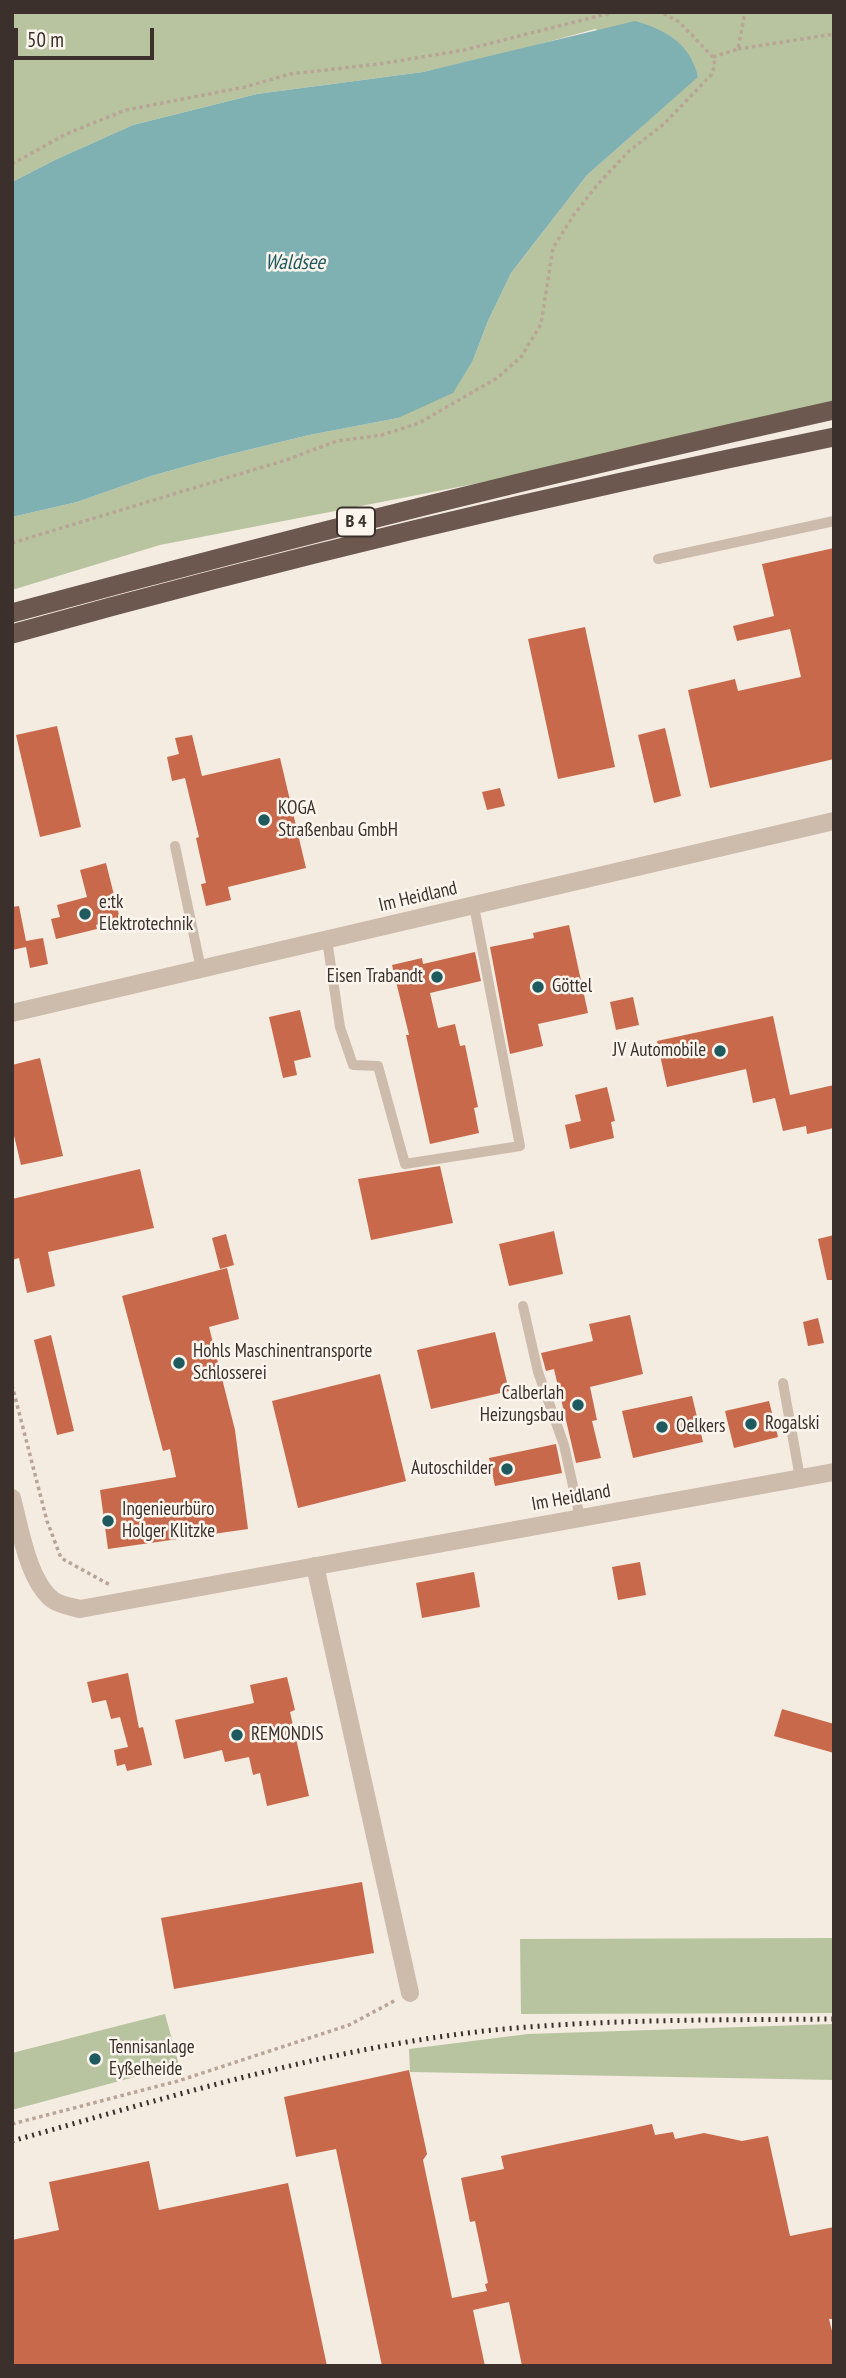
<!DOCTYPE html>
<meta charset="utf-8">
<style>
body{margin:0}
#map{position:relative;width:846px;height:2378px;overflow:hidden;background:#f4ebe1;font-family:"PT Sans Narrow",sans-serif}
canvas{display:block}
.frame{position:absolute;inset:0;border:14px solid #3b302b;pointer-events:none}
.scale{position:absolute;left:14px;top:28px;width:140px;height:32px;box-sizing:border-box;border:4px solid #3b302b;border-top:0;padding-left:9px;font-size:21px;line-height:24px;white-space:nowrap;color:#3b302b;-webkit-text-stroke:5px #fbf5ee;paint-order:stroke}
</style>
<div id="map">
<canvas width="846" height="2378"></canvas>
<div class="frame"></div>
<div class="scale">50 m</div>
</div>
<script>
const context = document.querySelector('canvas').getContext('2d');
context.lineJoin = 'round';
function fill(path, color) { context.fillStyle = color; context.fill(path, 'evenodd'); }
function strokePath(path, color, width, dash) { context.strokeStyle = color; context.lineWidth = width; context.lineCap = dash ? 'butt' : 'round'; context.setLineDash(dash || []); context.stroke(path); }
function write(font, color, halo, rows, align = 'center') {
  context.font = font + ' "PT Sans Narrow",sans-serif'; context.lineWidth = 5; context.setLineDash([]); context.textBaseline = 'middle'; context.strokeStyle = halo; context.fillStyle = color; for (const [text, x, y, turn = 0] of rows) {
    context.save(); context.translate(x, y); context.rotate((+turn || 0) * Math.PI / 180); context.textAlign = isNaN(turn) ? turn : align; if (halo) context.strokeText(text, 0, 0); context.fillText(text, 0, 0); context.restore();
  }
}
fill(new Path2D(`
 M 12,12 L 834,12 L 834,414 L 160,545 L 12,590 L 12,517 L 77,502 L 151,476 L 219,457 L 309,435 L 398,418 L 473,360 L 488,321 L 511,273 L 587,175 L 698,76 L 595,29 L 515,51 L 423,72 L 257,94 L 133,125 L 57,159 L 12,182 Z
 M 834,1938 L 834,2013 L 521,2014 L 520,1939 Z
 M 165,2014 L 179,2065 L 12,2110 L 12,2053 Z
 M 834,2024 L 834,2080 L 410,2072 L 409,2049 L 528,2034 Z`), '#b8c4a0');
fill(new Path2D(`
 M 635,21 C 666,30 690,43 698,77 L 587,175 L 511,273 L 488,321 L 473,360 L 453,393 L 398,418 L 309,435 L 219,457 L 151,476 L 77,502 L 12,517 L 12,182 L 57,159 L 133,125 L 257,94 L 423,72 Z`), '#7fb0b2');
fill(new Path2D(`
 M 834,548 L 834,759 L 710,788 L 688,690 L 735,679 L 738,691 L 801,677 L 790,629 L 737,641 L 733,626 L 774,616 L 762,564 Z
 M 585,627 L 615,767 L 558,779 L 528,639 Z
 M 57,726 L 81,827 L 40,837 L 16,735 Z
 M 665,728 L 681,796 L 654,803 L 638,735 Z
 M 192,735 L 202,776 L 280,758 L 306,868 L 228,887 L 231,900 L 206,906 L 201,884 L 206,883 L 196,838 L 199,837 L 185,778 L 172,781 L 167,757 L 179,754 L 175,738 Z
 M 500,788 L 505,806 L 487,810 L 482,792 Z
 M 106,863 L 120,919 L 96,925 L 97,929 L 56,939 L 51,919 L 60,917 L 57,905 L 87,897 L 80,870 Z
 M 19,906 L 26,941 L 43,938 L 48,964 L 30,968 L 26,947 L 12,950 L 12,907 Z
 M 569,925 L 588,1013 L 538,1024 L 543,1046 L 510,1054 L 490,947 L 534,938 L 533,933 Z
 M 475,952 L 481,981 L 430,993 L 438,1028 L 455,1024 L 460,1046 L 465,1045 L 478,1107 L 474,1108 L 479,1133 L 430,1144 L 406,1035 L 409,1035 L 392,965 L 422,958 L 423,964 Z
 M 633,997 L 639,1025 L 616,1030 L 610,1002 Z
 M 300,1010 L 311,1057 L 294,1061 L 297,1075 L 283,1078 L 269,1017 Z
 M 773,1016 L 790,1095 L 834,1085 L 834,1128 L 807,1134 L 806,1126 L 783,1131 L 775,1098 L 753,1103 L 746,1069 L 667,1087 L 657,1041 Z
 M 40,1058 L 63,1156 L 21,1165 L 12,1127 L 12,1065 Z
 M 607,1087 L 615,1121 L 611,1122 L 614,1138 L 570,1149 L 565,1125 L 581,1121 L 575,1095 Z
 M 440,1166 L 453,1223 L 371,1240 L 358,1179 Z
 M 140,1169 L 154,1228 L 48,1252 L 55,1286 L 27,1293 L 19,1258 L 12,1260 L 12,1199 Z
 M 554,1231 L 563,1274 L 509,1286 L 499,1244 Z
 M 226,1234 L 234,1265 L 220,1269 L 212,1238 Z
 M 834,1235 L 834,1280 L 827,1280 L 818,1239 Z
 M 227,1268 L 239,1319 L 209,1327 L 235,1430 L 248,1529 L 108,1549 L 100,1490 L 176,1477 L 170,1449 L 163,1451 L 122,1296 Z
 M 630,1315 L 643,1374 L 590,1387 L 597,1420 L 592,1421 L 601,1458 L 576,1463 L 554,1369 L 546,1371 L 541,1353 L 593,1341 L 589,1324 Z
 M 818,1318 L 824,1343 L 808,1346 L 803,1322 Z
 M 495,1332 L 509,1391 L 431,1409 L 417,1350 Z
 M 51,1335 L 74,1431 L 57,1435 L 34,1340 Z
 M 380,1374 L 406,1481 L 298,1508 L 272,1401 Z
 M 692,1396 L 703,1442 L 633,1458 L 622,1411 Z
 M 769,1401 L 778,1437 L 734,1448 L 725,1411 Z
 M 556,1444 L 562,1473 L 495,1486 L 489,1458 Z
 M 640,1562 L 646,1595 L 618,1600 L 612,1567 Z
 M 474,1572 L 480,1607 L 422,1618 L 416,1583 Z
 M 128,1673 L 139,1728 L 143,1727 L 152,1765 L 127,1771 L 125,1764 L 117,1766 L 114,1750 L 128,1747 L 120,1717 L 111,1719 L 106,1700 L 92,1703 L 87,1682 Z
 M 287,1677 L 295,1710 L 290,1712 L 309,1796 L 267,1806 L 260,1773 L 253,1775 L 249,1757 L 225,1762 L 222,1750 L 184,1759 L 175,1720 L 254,1703 L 250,1685 Z
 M 782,1709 L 834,1724 L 834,1753 L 774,1736 Z
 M 362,1882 L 374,1953 L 174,1989 L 161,1918 Z
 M 409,2070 L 427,2154 L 423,2160 L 452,2298 L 487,2291 L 485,2284 L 488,2283 L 475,2221 L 470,2222 L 461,2178 L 504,2169 L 501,2156 L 652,2124 L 655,2135 L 673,2132 L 675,2139 L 704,2133 L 742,2141 L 768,2136 L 790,2236 L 834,2227 L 834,2319 L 829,2319 L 834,2339 L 834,2366 L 522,2366 L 509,2302 L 473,2310 L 485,2366 L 382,2366 L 336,2149 L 296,2157 L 284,2097 Z
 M 149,2161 L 159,2210 L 288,2183 L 327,2366 L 12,2366 L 12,2240 L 59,2230 L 49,2182 Z`), '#c8694b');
strokePath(new Path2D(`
 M 738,49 L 834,34
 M 713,57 L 738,49 L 745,12
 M 12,164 L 66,134 L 126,110 L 245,87 L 290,74 L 379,64 L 464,50 L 614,12
 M 12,543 L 286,460 L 337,441 L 382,435 L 419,423 L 497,378 L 521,357 L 541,324 L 553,248 L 573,216 L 598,184 L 629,151 L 664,124 L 711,75 L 715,65 L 713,57 L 679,22 L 661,12
 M 12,1385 L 47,1521 L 61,1558 L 110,1585
 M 12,2124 L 178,2081 L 349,2025 L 396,2000`), '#b9a596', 3.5, [3.5, 3.5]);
strokePath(new Path2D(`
 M 658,559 L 834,521
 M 175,846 L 201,969
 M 327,940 L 340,1027 L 353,1065 L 378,1066 L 405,1164 L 520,1146 L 474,906
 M 523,1306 L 538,1372 L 564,1445 L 580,1518
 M 783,1383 L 800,1478`), '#cdbbac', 10);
strokePath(new Path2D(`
 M 12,1013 L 834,821
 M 315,1566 L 410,1993`), '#cdbbac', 18);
strokePath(new Path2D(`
 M 12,1498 C 20,1528 28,1581 53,1600 C 60,1605 72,1607 80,1609 L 834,1472`), '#cdbbac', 18);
strokePath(new Path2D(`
 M 12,613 C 285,539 558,471 834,410
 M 12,634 C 284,558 558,493 834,437`), '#6c584f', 19);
strokePath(new Path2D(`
 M 12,2141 C 173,2096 337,2045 504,2029 C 614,2019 724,2020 834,2019`), '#3b302b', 5, [2, 5]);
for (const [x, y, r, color] of [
 [264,820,7,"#1f5a5e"],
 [85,914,7,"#1f5a5e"],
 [437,977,7,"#1f5a5e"],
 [538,987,7,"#1f5a5e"],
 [720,1051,7,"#1f5a5e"],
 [179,1363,7,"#1f5a5e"],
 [578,1405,7,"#1f5a5e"],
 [751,1424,7,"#1f5a5e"],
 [662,1427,7,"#1f5a5e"],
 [507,1469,7,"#1f5a5e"],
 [108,1521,7,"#1f5a5e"],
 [237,1735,7,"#1f5a5e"],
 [95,2059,7,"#1f5a5e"]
]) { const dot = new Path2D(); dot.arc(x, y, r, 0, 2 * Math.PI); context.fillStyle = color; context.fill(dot); strokePath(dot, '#fbf5ee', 2.5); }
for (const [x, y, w] of [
 [356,522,38]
]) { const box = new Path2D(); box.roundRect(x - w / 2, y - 14.5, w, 29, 5); context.fillStyle = '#fbf5ee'; context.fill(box); strokePath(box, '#3b302b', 2); }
write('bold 18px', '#3b302b', null, [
 ["B 4",356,522]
]);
write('19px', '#3b302b', '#fbf5ee', [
 ["KOGA",278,809],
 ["Straßenbau GmbH",278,831],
 ["e:tk",99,903],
 ["Elektrotechnik",99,925],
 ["Eisen Trabandt",423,977,"right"],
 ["Göttel",552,987],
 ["JV Automobile",706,1051,"right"],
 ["Hohls Maschinentransporte",193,1352],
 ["Schlosserei",193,1374],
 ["Calberlah",564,1394,"right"],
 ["Heizungsbau",564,1416,"right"],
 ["Rogalski",765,1424],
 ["Oelkers",676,1427],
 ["Autoschilder",493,1469,"right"],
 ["Ingenieurbüro",122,1510],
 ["Holger Klitzke",122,1532],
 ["REMONDIS",251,1735],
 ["Tennisanlage",109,2048],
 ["Eyßelheide",109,2070]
], 'left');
write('19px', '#3b302b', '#fbf5ee', [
 ["Im Heidland",418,897,-13],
 ["Im Heidland",571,1498,-10]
]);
write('italic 21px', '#1f5a5e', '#fbf5ee', [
 ["Waldsee",295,263]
]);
</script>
